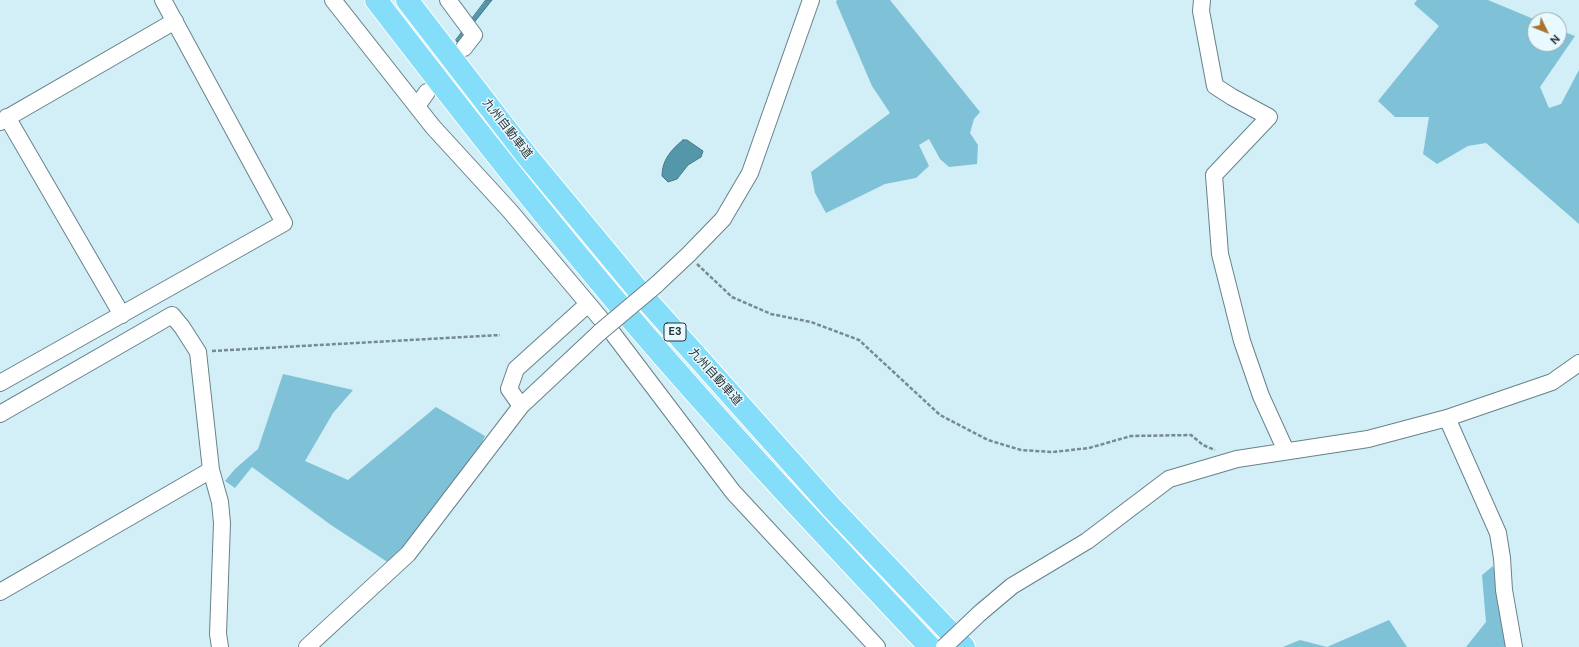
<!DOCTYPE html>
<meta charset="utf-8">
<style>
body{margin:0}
#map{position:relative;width:1579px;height:647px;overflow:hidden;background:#d2eef7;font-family:"DM Sans",sans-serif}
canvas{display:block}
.north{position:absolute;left:1527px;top:12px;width:40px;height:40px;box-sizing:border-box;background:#e8f9ff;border:1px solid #9caaaf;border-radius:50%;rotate:133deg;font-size:11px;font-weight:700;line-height:16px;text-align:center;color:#293437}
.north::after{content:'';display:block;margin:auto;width:14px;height:18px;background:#a9732d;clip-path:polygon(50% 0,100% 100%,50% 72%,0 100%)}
</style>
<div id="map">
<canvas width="1579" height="647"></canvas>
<div class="north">N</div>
</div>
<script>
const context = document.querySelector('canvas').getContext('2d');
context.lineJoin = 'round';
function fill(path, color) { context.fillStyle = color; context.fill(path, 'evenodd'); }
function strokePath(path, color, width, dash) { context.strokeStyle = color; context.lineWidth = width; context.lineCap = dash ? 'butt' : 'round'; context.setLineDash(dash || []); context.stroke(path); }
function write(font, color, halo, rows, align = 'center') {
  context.font = font + ' "DM Sans","Noto Sans JP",sans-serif'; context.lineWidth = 3; context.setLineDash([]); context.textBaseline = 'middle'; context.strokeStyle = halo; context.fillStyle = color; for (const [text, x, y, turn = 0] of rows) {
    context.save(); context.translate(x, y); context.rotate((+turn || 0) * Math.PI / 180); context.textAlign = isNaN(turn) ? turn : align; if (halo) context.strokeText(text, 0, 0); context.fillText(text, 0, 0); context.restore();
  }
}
fill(new Path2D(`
 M 837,0 L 890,0 L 980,112 L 974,119 L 970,133 L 978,145 L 977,164 L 949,167 L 940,159 L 929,139 L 919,145 L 929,166 L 916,178 L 885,184 L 826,213 L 815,193 L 811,172 L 890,113 L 872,86 L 836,2 Z
 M 1417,0 L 1488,0 L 1536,20 L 1535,44 L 1559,44 L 1559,30 L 1575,36 L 1540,87 L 1549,108 L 1561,104 L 1579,70 L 1579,224 L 1486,143 L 1468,146 L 1437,164 L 1423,154 L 1429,117 L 1395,117 L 1378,101 L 1439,26 L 1414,4 Z
 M 283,374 L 353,390 L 333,413 L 305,461 L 348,480 L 436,407 L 485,436 L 470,468 L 408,544 L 389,563 L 331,525 L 252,467 L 235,488 L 225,481 L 235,469 L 258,449 Z
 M 1493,566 L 1500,589 L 1507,647 L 1466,647 L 1486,622 L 1482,575 Z
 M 1389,620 L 1407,647 L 1283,647 L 1300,640 L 1327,647 Z`), '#7fc1d6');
const water = new Path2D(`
 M 486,0 L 492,0 L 465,34 L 457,42 L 456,40 Z
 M 683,140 L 687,140 L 703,151 L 701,157 L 688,165 L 677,179 L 668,182 L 662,176 C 662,160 671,150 683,140 Z`);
fill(water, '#5496aa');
strokePath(water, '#477988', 1);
const minor = new Path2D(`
 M 333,0 L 433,127 L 510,211 L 611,331 L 733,492 L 877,647
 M 448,0 L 474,35 L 464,48
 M 1202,0 L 1201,11 L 1215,86 L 1232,97 L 1269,117 L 1214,175 L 1220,254 L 1242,341 L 1261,396 L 1286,451
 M 417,106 L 427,92
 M 7,117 L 122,315
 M 0,122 L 175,21
 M 656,285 L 688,255 L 723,219 L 750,173 L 811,0
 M 0,383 L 284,223 L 163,0
 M 521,406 L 509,389 L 516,369 L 588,304
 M 0,414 L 172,315 L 182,327 L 198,352 L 211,470 L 220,502 L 222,523 L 218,634 L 220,647
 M 1447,418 L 1498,533 L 1502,558 L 1504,590 L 1514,647
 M 0,592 L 211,470
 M 980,613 L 1012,586 L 1087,541 L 1169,479 L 1237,459 L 1368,439 L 1447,418 L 1552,382 L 1579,363
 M 307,647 L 408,554 L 521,406 L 600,332`);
const highway = new Path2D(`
 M 376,0 C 463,113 551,226 644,334 C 736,441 833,544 930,647
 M 407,0 L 527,156 L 643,296 L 832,508 L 964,647`);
strokePath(minor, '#68828a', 18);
strokePath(highway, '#fff', 24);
strokePath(new Path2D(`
 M 697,264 L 732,297 L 771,314 L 811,322 L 859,340 L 940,415 L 988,440 L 1021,450 L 1053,452 L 1089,448 L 1131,436 L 1191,435 L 1203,445 L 1215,450
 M 212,351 L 500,335`), '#778a8f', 2.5, [4, 2]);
strokePath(minor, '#fff', 16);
strokePath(highway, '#85def9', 22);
const minorBridge = new Path2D(`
 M 600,332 L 656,285
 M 944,647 L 980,613`);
strokePath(minorBridge, '#68828a', 18, []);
strokePath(minorBridge, '#fff', 16);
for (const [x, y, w] of [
 [675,332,22]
]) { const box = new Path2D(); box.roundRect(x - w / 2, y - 9, w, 18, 3); context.fillStyle = '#e8f9ff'; context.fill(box); strokePath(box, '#293437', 1); }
write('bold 11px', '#293437', null, [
 ["E3",675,332]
]);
write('12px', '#293437', '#e8f9ff', [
 ["九州自動車道",507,129,52],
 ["九州自動車道",715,377,48]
]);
</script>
